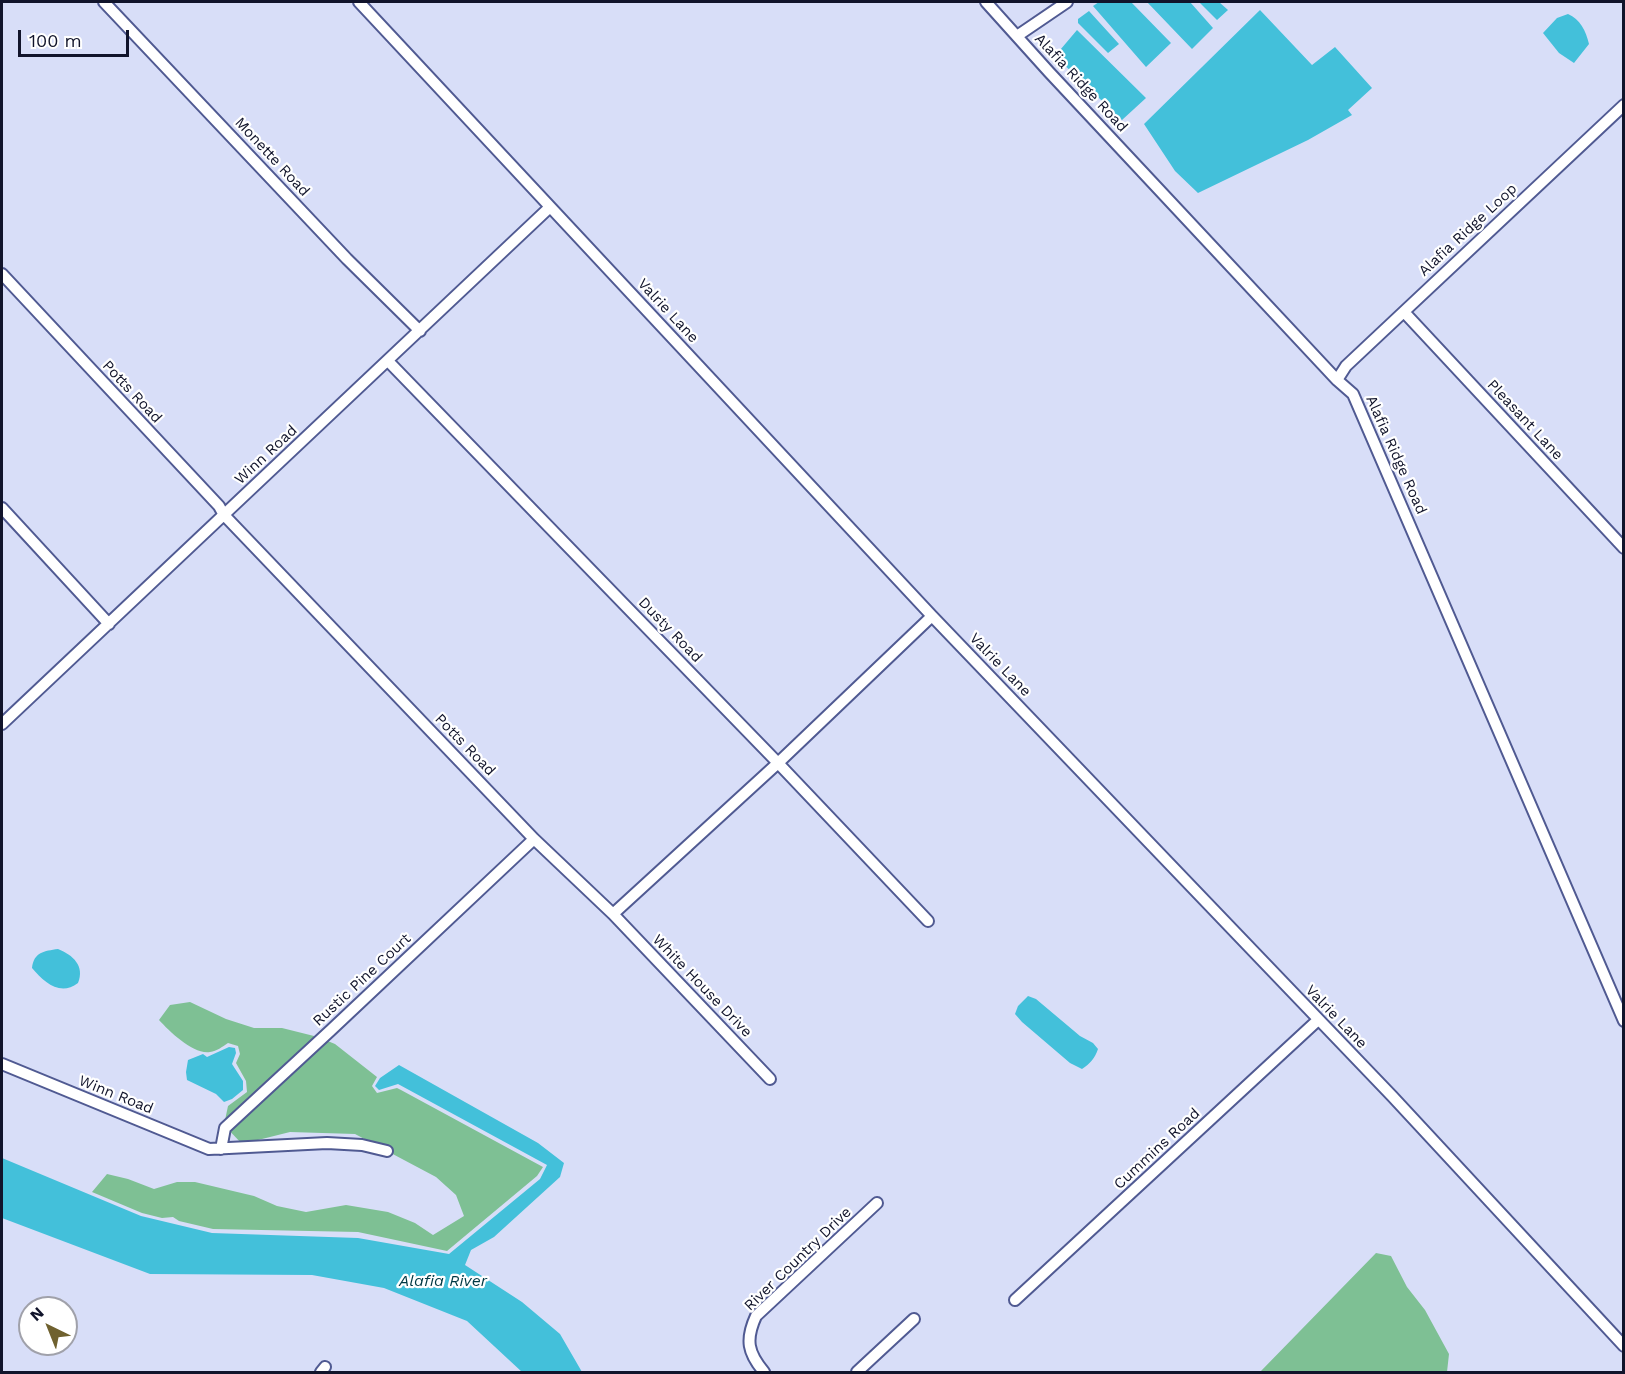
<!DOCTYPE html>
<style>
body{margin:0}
#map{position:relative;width:1625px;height:1374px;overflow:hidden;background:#d8def8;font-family:"Work Sans",sans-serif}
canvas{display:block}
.frame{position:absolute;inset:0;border:3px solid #11142b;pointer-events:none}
.north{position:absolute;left:18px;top:1296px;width:60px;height:60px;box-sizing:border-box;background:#fff;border:2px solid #a0a1aa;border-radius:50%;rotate:317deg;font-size:16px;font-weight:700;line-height:24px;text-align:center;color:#11142b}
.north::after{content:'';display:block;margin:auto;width:21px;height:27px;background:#6f612f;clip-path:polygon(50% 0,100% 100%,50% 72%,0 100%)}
.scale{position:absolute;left:18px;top:30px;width:111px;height:27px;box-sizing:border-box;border:3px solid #11142b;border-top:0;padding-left:8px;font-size:18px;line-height:21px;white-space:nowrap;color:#11142b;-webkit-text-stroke:4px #fff;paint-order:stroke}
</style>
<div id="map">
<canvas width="1625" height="1374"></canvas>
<div class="frame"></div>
<div class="north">N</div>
<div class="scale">100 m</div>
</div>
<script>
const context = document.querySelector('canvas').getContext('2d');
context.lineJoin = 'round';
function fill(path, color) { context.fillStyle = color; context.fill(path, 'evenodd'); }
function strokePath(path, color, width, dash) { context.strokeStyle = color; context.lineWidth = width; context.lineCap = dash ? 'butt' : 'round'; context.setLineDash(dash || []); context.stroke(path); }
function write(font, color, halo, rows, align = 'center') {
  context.font = font + ' "Work Sans",sans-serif'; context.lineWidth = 4.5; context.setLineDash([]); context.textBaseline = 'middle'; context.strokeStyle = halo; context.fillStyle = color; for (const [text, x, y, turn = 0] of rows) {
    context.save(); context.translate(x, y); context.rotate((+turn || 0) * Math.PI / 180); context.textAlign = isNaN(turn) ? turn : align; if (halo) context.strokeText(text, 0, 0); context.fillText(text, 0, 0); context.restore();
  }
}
fill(new Path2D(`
 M 190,1002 L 226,1019 L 254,1028 L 282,1028 L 318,1037 L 335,1044 L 377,1077 L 372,1086 L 377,1093 L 397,1088 L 401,1090 L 543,1167 L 537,1176 L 447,1251 L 358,1232 L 213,1229 L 179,1221 L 173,1217 L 162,1218 L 142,1213 L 92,1192 L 107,1174 L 128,1179 L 154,1189 L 177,1182 L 195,1182 L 254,1196 L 277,1206 L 306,1212 L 346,1205 L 388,1212 L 415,1223 L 433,1235 L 464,1216 L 456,1195 L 436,1177 L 355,1134 L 290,1132 L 242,1144 L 224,1125 L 228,1106 L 247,1092 L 246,1081 L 236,1063 L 240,1054 L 238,1046 L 228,1043 C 222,1047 217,1051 210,1052 C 194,1055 170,1032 159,1020 L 170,1005 Z
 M 1376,1253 L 1391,1256 L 1407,1287 L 1425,1310 L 1449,1354 L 1447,1372 L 1260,1372 Z`), '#7ec094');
fill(new Path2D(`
 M 1099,2 L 1131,2 L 1171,43 L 1146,67 L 1093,6 Z
 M 1147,2 L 1190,2 L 1213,28 L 1192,49 Z
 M 1199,2 L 1219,2 L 1228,10 L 1217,20 Z
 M 1260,10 L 1312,65 L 1335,47 L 1372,88 L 1348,110 L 1352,115 L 1308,140 L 1198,193 L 1175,171 L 1144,124 Z
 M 1089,11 L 1119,44 L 1108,53 L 1078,23 L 1078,19 Z
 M 1568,14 C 1580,19 1586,31 1589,44 L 1574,63 L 1559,53 L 1543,33 L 1557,18 Z
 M 1077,30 L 1146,98 L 1122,120 L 1055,56 Z
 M 58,949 C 73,955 85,966 78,983 C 60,997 44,982 32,968 C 34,952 44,951 58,949 Z
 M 1028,996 L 1036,999 L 1080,1036 L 1093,1043 L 1098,1049 C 1095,1058 1090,1064 1082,1069 L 1070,1063 L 1022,1022 L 1015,1014 L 1018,1006 Z
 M 229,1047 L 235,1048 L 236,1053 L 232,1064 L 243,1081 L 243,1090 L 232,1099 L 224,1102 L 216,1094 L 187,1080 L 186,1072 L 188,1060 L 203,1054 L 207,1057 Z
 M 399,1065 L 538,1143 L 564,1163 L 560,1177 L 494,1237 L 471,1250 L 465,1265 L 522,1302 L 560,1334 L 582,1372 L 522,1372 L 467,1321 L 384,1288 L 312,1275 L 150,1274 L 2,1218 L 2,1158 L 141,1216 L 212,1233 L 358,1238 L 449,1254 L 540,1179 L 547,1165 L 398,1084 L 379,1090 L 375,1086 L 380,1078 Z`), '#43c0da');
const minor = new Path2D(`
 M 104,2 L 347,259 L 420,331
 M 359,2 L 932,616 L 1392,1096 L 1624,1346
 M 986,2 L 1049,72 L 1337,380 L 1353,394 L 1624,1021
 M 1017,36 L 1067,2
 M 2,274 L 219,506 L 224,515 L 534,839 L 613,914 L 770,1079
 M 1404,312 L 1624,548
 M 388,361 L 778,763 L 928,921
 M 1337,380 L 1346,366 L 1624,105
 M 2,508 L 109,624
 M 2,724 L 550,207
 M 613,914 L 778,763 L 932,616
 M 2,1064 L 209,1149 L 327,1143 L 362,1145 L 387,1151
 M 221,1149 L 225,1128 L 331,1030 L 534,839
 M 1015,1300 L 1318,1020
 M 321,1372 L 325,1367
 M 764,1372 C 748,1353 745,1340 756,1316 L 877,1203
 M 857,1372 L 914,1319`);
strokePath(minor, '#505a92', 14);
strokePath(minor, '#fff', 10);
write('15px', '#11142b', '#fff', [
 ["Alafia Ridge Road",1081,83,47],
 ["Monette Road",272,157,47],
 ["Alafia Ridge Loop",1468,230,-43],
 ["Valrie Lane",668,311,47],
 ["Potts Road",132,392,47],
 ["Pleasant Lane",1525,420,47],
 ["Winn Road",266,455,-43],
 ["Alafia Ridge Road",1396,455,66],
 ["Dusty Road",670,630,46],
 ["Valrie Lane",1000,665,46],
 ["Potts Road",465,745,46],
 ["Rustic Pine Court",362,980,-43],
 ["White House Drive",702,986,46],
 ["Valrie Lane",1336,1017,46],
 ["Winn Road",116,1095,22],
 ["Cummins Road",1157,1149,-43],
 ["River Country Drive",798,1259,-44]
]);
write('italic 16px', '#003944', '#fff', [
 ["Alafia River",443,1281]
]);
</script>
